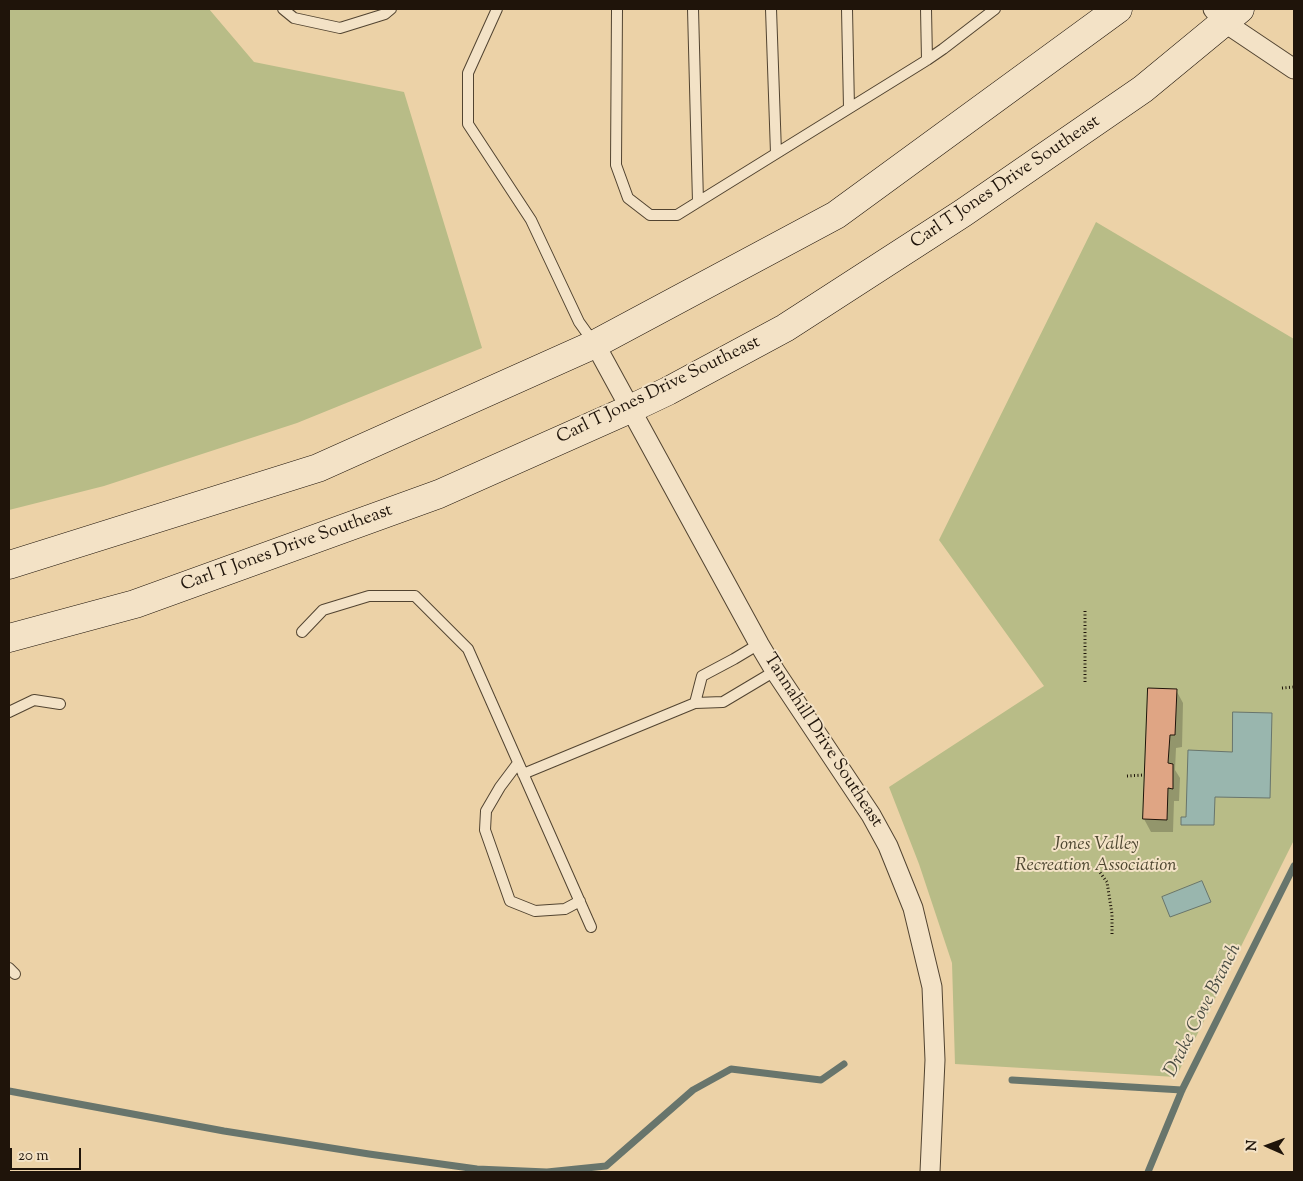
<!DOCTYPE html>
<style>
body{margin:0}
#map{position:relative;width:1303px;height:1181px;overflow:hidden;background:#ecd2a7;font-family:"Sorts Mill Goudy",serif}
canvas{display:block}
.frame{position:absolute;inset:0;border:10px solid #1f140a;pointer-events:none}
.north{position:absolute;left:1243px;top:1121px;width:50px;height:50px;-webkit-text-stroke:4px #f3e2c6;paint-order:stroke;rotate:272deg;font-size:14px;font-weight:700;line-height:20px;text-align:center;color:#1f140a}
.north::after{content:'';display:block;margin:auto;width:18px;height:22px;background:#1f140a;clip-path:polygon(50% 0,100% 100%,50% 72%,0 100%)}
.scale{position:absolute;left:10px;top:1148px;width:71px;height:22px;box-sizing:border-box;border:2px solid #1f140a;border-top:0;padding-left:6px;font-size:15px;line-height:18px;white-space:nowrap;color:#1f140a;-webkit-text-stroke:4px #f3e2c6;paint-order:stroke}
</style>
<div id="map">
<canvas width="1303" height="1181"></canvas>
<div class="frame"></div>
<div class="north">N</div>
<div class="scale">20 m</div>
</div>
<script>
const context = document.querySelector('canvas').getContext('2d');
context.lineJoin = 'round';
function fill(path, color) { context.fillStyle = color; context.fill(path, 'evenodd'); }
function strokePath(path, color, width, dash) { context.strokeStyle = color; context.lineWidth = width; context.lineCap = dash ? 'butt' : 'round'; context.setLineDash(dash || []); context.stroke(path); }
function write(font, color, halo, rows, align = 'center') {
  context.font = font + ' "Sorts Mill Goudy",serif'; context.lineWidth = 4; context.setLineDash([]); context.textBaseline = 'middle'; context.strokeStyle = halo; context.fillStyle = color; for (const [text, x, y, turn = 0] of rows) {
    context.save(); context.translate(x, y); context.rotate((+turn || 0) * Math.PI / 180); context.textAlign = isNaN(turn) ? turn : align; if (halo) context.strokeText(text, 0, 0); context.fillText(text, 0, 0); context.restore();
  }
}
fill(new Path2D(`
 M 9,9 L 209,9 L 254,62 L 404,92 L 482,348 L 297,423 L 104,486 L 9,510 Z
 M 1096,222 L 1294,339 L 1294,840 L 1176,1077 L 955,1064 L 952,963 L 919,864 L 889,787 L 1044,686 L 939,540 Z`), '#b8bc87');
const water = new Path2D(`
 M 1233,712 L 1272,713 L 1270,798 L 1215,797 L 1214,825 L 1181,825 L 1181,817 L 1186,817 L 1188,750 L 1232,752 Z
 M 1202,881 L 1211,902 L 1170,917 L 1162,897 Z`);
fill(water, '#99b6ae');
strokePath(water, '#68756c', 1);
fill(new Path2D(`
 M 1176,690 L 1183,703 L 1182,747 L 1176,748 L 1175,770 L 1180,778 L 1179,801 L 1174,801 L 1173,832 L 1151,832 L 1144,819 Z`), '#0003');
strokePath(new Path2D(`
 M 1012,1080 L 1182,1090
 M 9,1091 L 224,1131 L 369,1154 L 477,1169 L 547,1172 L 606,1166 L 693,1090 L 731,1069 L 821,1080 L 844,1064
 M 1148,1172 L 1182,1090 L 1294,866`), '#68756c', 7);
const building = new Path2D(`
 M 1148,688 L 1177,689 L 1175,735 L 1170,735 L 1168,763 L 1173,764 L 1173,789 L 1168,788 L 1167,820 L 1143,819 Z`);
fill(building, '#dfa584');
strokePath(building, '#1f140a', 1);
const service = new Path2D(`
 M 283,9 L 294,18 L 340,28 L 385,14 L 391,9
 M 497,9 L 468,73 L 468,124 L 531,220 L 579,322 L 594,343
 M 617,9 L 616,165 L 628,198 L 650,215 L 677,215 L 927,60 L 943,49 L 995,9
 M 693,9 L 698,202
 M 771,9 L 776,153
 M 847,9 L 849,108
 M 926,9 L 927,60
 M 302,632 L 323,610 L 369,596 L 415,596 L 468,649 L 591,927
 M 695,703 L 702,676 L 734,659 L 759,644
 M 9,712 L 34,700 L 60,704
 M 518,763 L 500,787 L 486,811 L 485,830 L 510,901 L 535,911 L 565,909 L 580,901
 M 523,774 L 695,703 L 723,702 L 775,671
 M 9,968 L 15,974`);
const minor = new Path2D(`
 M 1213,9 L 1224,22 L 1294,69
 M 595,344 L 759,644 L 775,671 L 871,815 L 888,846 L 913,908 L 932,987 L 935,1060 L 930,1172`);
const secondary = new Path2D(`
 M 9,565 L 318,468 L 595,344 L 836,215 L 1118,9
 M 9,638 L 135,604 L 439,494 L 630,409 L 668,391 L 785,328 L 963,213 L 1143,89 L 1240,9`);
strokePath(service, '#524431', 12);
strokePath(minor, '#524431', 21);
strokePath(secondary, '#1f140a', 29);
strokePath(new Path2D(`
 M 1085,682 L 1085,610
 M 1282,688 L 1294,687
 M 1127,776 L 1144,775
 M 1096,867 L 1107,882 L 1112,914 L 1112,936`), '#1f140a', 3, [1, 2.5]);
strokePath(service, '#f3e2c6', 10);
strokePath(minor, '#f3e2c6', 19);
strokePath(secondary, '#f3e2c6', 28);
write('18px', '#1f140a', '#f3e2c6', [
 ["Carl T Jones Drive Southeast",1006,183,-34],
 ["Carl T Jones Drive Southeast",659,391,-26],
 ["Carl T Jones Drive Southeast",287,549,-20],
 ["Tannahill Drive Southeast",822,741,57]
]);
write('italic 18px', '#4d4630', '#f3e2c6', [
 ["Jones Valley",1096,846],
 ["Recreation Association",1096,867]
]);
write('italic 19px', '#4a4d43', '#f3e2c6', [
 ["Drake Cove Branch",1204,1011,-63]
]);
</script>
